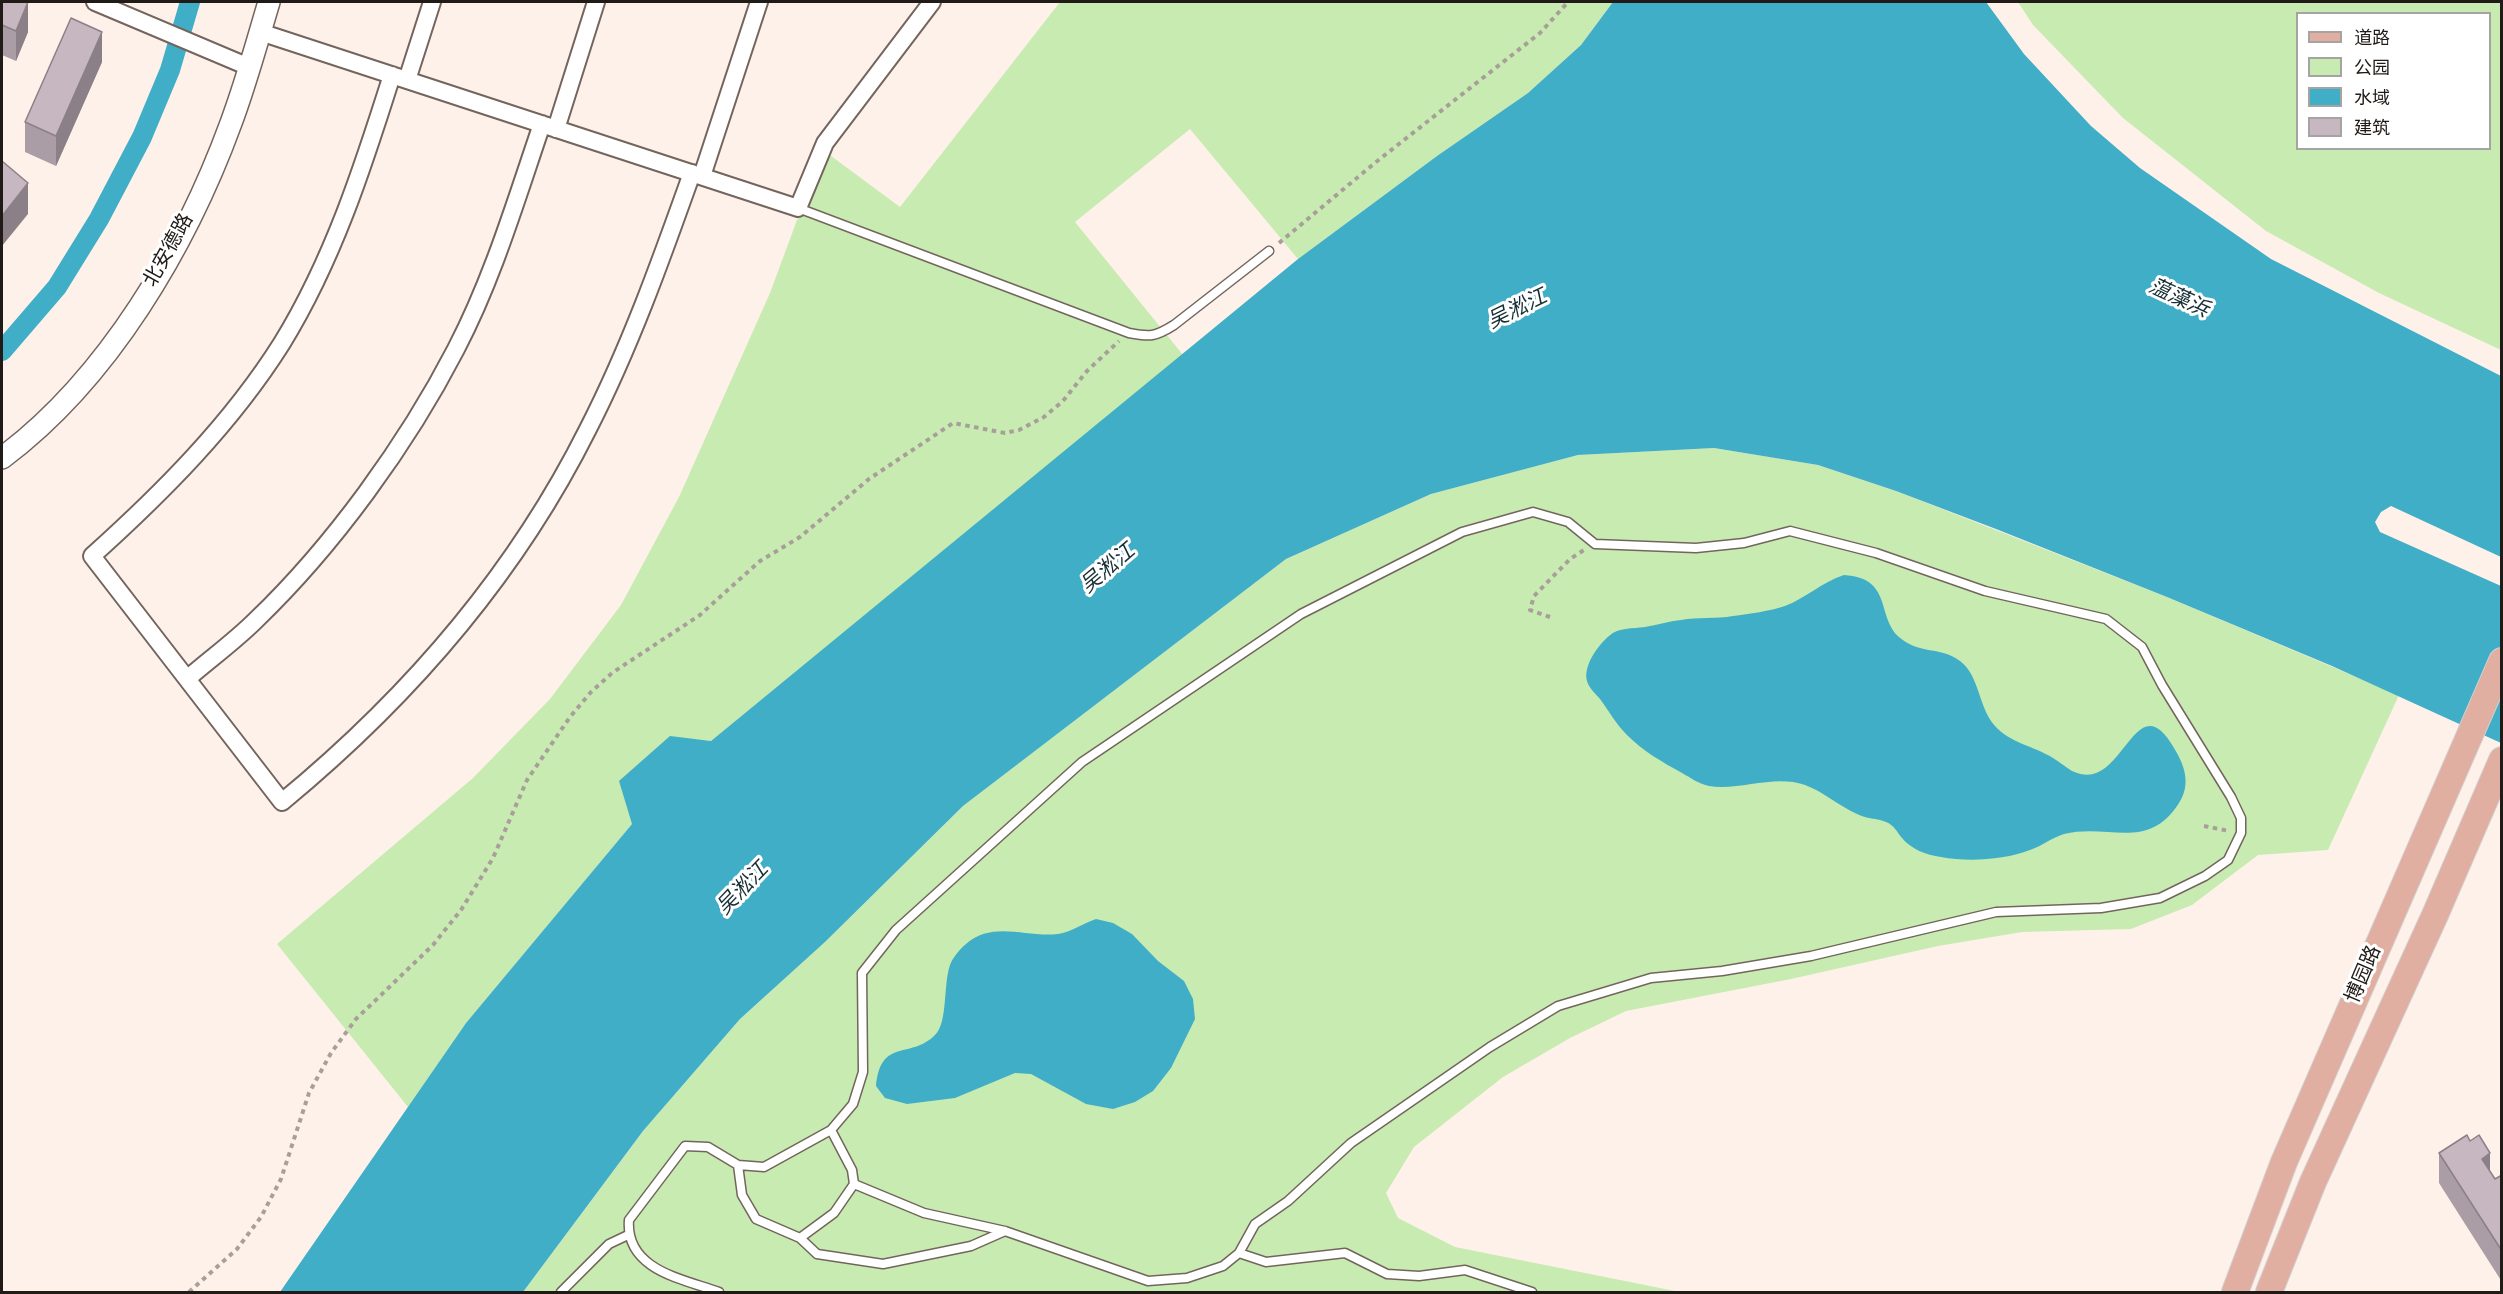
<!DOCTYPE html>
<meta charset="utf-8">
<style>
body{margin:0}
#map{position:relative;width:2503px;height:1294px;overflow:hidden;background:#fef1ea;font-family:Overpass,"Noto Sans SC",sans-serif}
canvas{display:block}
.frame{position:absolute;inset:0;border:3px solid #201b17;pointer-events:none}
.legend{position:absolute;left:2296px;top:12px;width:195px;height:138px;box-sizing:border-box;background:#fff;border:2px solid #a6a4a2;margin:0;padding:8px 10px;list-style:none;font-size:18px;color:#201b17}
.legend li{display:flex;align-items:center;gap:12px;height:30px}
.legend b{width:30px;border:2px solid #a6a4a2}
</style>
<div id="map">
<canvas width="2503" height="1294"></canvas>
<div class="frame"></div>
<ul class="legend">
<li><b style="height:8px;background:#e0afa2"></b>道路</li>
<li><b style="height:16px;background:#c8ebb1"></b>公园</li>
<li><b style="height:16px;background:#40aec7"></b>水域</li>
<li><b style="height:16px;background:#c6b7c1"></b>建筑</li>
</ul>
</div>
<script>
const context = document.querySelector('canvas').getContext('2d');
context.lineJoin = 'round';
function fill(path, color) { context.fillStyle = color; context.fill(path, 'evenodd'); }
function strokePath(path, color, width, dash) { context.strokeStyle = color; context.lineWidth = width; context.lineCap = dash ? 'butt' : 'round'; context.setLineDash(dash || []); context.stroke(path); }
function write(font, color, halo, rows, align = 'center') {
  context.font = font + ' Overpass,"Noto Sans SC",sans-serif'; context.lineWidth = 6; context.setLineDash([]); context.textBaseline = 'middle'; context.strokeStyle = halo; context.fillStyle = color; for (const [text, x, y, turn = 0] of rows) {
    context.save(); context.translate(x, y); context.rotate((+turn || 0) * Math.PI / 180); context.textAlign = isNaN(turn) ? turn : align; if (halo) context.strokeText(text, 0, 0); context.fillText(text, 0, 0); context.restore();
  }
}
fill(new Path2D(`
 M 1060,2 L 1613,2 L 1581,45 L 1528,93 L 1437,156 L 1298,259 L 1190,129 L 1075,222 L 1183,355 L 711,741 L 670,737 L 632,824 L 466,1023 L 408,1107 L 277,944 L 473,778 L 550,699 L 621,605 L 679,497 L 770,293 L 823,150 L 900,207 Z
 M 2018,2 L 2501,2 L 2501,350 L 2379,293 L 2266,231 L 2123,118 L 2033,25 ZM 2298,14 L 2490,14 L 2490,148 L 2298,148 Z
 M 1714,448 L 1818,465 L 1896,491 L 2167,597 L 2399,695 L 2328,850 L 2258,855 L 2192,905 L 2131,929 L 2022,932 L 1938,946 L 1791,979 L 1626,1011 L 1570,1038 L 1503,1077 L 1414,1147 L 1386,1193 L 1398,1218 L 1455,1247 L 1680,1292 L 523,1292 L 643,1131 L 740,1019 L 825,942 L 963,806 L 1286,559 L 1431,494 L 1578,455 Z`), '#c8ebb1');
fill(new Path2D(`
 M 1613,2 L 1986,2 L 2024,54 L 2091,126 L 2140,168 L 2271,259 L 2501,376 L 2501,557 L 2391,506 L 2381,512 L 2375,522 L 2380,532 L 2501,586 L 2501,743 L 2332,666 L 2167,597 L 1996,529 L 1896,491 L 1818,465 L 1714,448 L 1578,455 L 1431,494 L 1286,559 L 963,806 L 825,942 L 740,1019 L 643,1131 L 523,1292 L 280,1292 L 466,1023 L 632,824 L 619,781 L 670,736 L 711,741 L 1298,259 L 1437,156 L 1528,93 L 1581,45 Z
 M 1844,575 C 1893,578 1876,616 1899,637 C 1919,655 1941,646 1960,661 C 1980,676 1978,707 1995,726 C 2010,743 2034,746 2053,758 C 2060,762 2065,767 2072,771 C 2079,774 2086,776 2093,774 C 2127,766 2140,689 2174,748 C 2185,766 2191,784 2179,803 C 2148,852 2109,823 2064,834 C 2051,838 2042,846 2030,850 C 2004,860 1968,862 1941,857 C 1926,855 1911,849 1902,838 C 1897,832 1894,825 1886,822 C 1877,818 1866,819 1857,814 C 1839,806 1824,792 1805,785 C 1774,774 1740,791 1709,786 C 1699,784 1691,778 1682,773 C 1662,762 1643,751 1627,735 C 1616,724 1609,711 1600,699 C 1595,693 1589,688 1587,681 C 1583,666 1598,645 1609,636 C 1619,627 1632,629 1645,627 C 1657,625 1669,621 1681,620 C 1698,617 1716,619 1733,616 C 1749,614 1770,611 1785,606 C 1806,598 1822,582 1844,575 Z
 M 1096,919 L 1113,923 L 1132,934 L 1158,961 L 1184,981 L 1193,999 L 1195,1019 L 1171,1068 L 1153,1091 L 1135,1102 L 1113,1109 L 1086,1104 L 1031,1074 L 1015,1073 L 955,1098 L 907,1104 L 885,1098 L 876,1086 C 881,1037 910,1060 935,1035 C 948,1023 943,985 950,965 C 953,957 960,949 966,944 C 993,920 1027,938 1058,934 C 1071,932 1084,923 1096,919 Z`), '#40aec7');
strokePath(new Path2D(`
 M 2,351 L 57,287 L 99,219 L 142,137 L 170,70 L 190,2`), '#40aec7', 20);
const service = new Path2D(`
 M 798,208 L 1129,333 C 1150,337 1155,337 1174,325 L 1269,251
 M 738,1165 L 742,1195 L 756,1219 L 800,1238 L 834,1213 L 854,1184 L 852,1170 L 831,1130
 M 800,1238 L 817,1254 L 883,1264 L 971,1246 L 1005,1231
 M 1239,1253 L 1266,1262 L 1345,1253 L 1387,1274 L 1419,1276 L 1465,1270 L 1532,1292
 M 561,1292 L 609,1244 L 628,1235
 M 719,1292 C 683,1279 625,1270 629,1220 L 685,1146 L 708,1147 L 738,1165 L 764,1167 L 831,1130 L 853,1104 L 863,1072 L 862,973 L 896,930 L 1082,762 L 1301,614 L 1462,532 L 1533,512 L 1568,522 L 1595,544 L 1696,548 L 1744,543 L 1790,531 L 1876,553 L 1985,591 L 2106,619 L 2142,647 L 2162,685 L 2231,797 L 2241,818 L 2241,833 L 2228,860 L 2205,876 L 2160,898 L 2101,908 L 1996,912 L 1811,956 L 1722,971 L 1651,978 L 1558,1006 L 1490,1047 L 1351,1143 L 1288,1201 L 1255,1224 L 1239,1253 L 1223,1266 L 1187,1278 L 1148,1281 L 1005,1231 L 924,1213 L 854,1184`);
const minor = new Path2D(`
 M 95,2 L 249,67
 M 260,32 L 798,208 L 825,143 L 932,2
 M 392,75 C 363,167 333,260 282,343 C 231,424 162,493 92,556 L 282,802 C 407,699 515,575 588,429 C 630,347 661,260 692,173
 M 407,80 L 432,2
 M 556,129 L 596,2
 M 702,176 L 759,2
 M 187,679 C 210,659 235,641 256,620 C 333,546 407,444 456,349 C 493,278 516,200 542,124`);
const tertiary = new Path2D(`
 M 2,458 C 108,379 186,246 231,123 C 246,83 257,42 269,2`);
const primary = new Path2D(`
 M 2235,1292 L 2284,1162 L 2502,661
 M 2269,1292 L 2313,1182 L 2435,915 L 2502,760`);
strokePath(service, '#73655d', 11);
strokePath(minor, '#73655d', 20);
strokePath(tertiary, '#73655d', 24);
strokePath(primary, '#d2d1d1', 28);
strokePath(new Path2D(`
 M 1279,243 L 1376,162 L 1540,33 L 1568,2
 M 1550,617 L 1530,610 L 1534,596 L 1570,559 L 1584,550
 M 2204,826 L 2229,831
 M 189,1292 L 237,1249 L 261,1217 L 281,1179 L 309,1093 L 331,1053 L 356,1019 L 433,945 L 461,910 L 493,858 L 527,780 L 570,717 L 591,692 L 612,673 L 700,615 L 760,561 L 800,537 L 869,479 L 953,423 L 1005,433 L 1019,430 L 1044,417 L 1063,401 L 1087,371 L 1119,341`), '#a99f9a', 4, [4.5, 4.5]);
strokePath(service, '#fff', 8);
strokePath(minor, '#fff', 16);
strokePath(tertiary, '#fff', 21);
strokePath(primary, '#e0afa2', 26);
fill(new Path2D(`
 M 2,2 L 28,32 L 16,61 L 2,55 Z
 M 102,62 L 56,166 L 25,152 L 25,122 Z
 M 2439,1153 L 2490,1172 L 2495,1179 L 2502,1175 L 2502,1282 L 2439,1183 Z`), '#aa9da6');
fill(new Path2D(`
 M 28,2 L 28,32 L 16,61 L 16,31 Z
 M 102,32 L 102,62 L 56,166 L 56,136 Z
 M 28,183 L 28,214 L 2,246 L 2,216 Z
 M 2490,1153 L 2490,1184 L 2482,1159 Z`), '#8b8087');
const building = new Path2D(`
 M 2,2 L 28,2 L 16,31 L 2,25 Z
 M 71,18 L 102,32 L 56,136 L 25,122 Z
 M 2,161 L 28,183 L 2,216 Z
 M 2467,1135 L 2470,1141 L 2479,1135 L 2490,1153 L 2482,1159 L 2495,1179 L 2502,1175 L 2502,1251 L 2439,1153 Z`);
fill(building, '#c6b7c1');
strokePath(building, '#8b8087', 1.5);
write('20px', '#201b17', '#fff', [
 ["北安德路",170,251,-61],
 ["博园路",2365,975,-67]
]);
write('italic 21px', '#162e34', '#fff', [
 ["蕰藻浜",2178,300,25],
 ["吴淞江",1518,311,-26],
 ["吴淞江",1109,570,-40],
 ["吴淞江",744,890,-46]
]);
</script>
